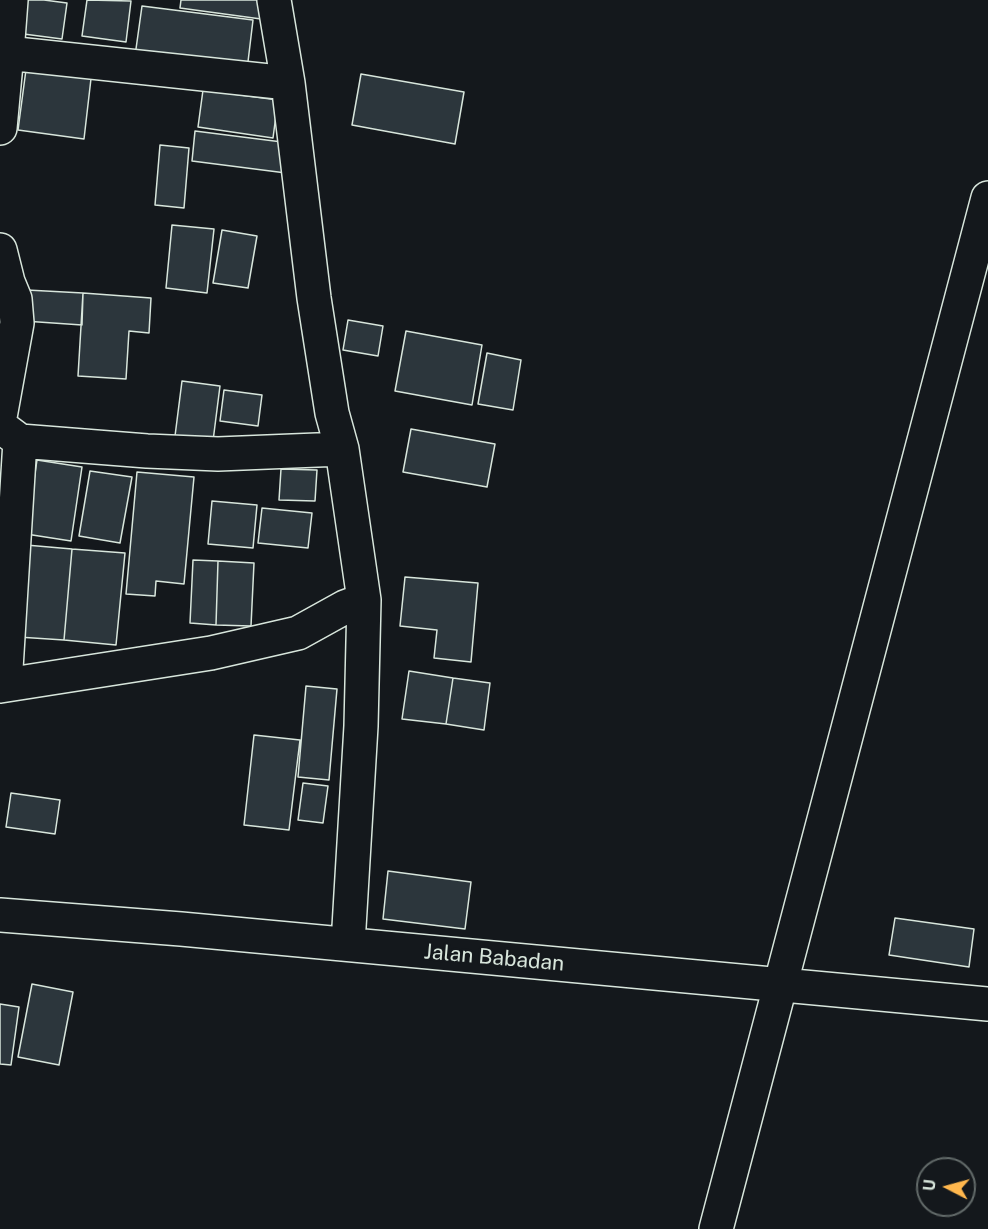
<!DOCTYPE html>
<style>
body{margin:0}
#map{position:relative;width:988px;height:1229px;overflow:hidden;background:#14181c;font-family:"Public Sans",sans-serif}
canvas{display:block}
.north{position:absolute;left:916px;top:1157px;width:60px;height:60px;box-sizing:border-box;background:#14181c;border:2px solid #626a69;border-radius:50%;rotate:276deg;font-size:16px;font-weight:700;line-height:24px;text-align:center;color:#d8e6dc}
.north::after{content:'';display:block;margin:auto;width:21px;height:27px;background:#ffb74d;clip-path:polygon(50% 0,100% 100%,50% 72%,0 100%)}
</style>
<div id="map">
<canvas width="988" height="1229"></canvas>
<div class="north">U</div>
</div>
<script>
const context = document.querySelector('canvas').getContext('2d');
context.lineJoin = 'round';
function fill(path, color) { context.fillStyle = color; context.fill(path, 'evenodd'); }
function strokePath(path, color, width, dash) { context.strokeStyle = color; context.lineWidth = width; context.lineCap = dash ? 'butt' : 'round'; context.setLineDash(dash || []); context.stroke(path); }
function write(font, color, halo, rows, align = 'center') {
  context.font = font + ' "Public Sans",sans-serif'; context.lineWidth = 4.5; context.setLineDash([]); context.textBaseline = 'middle'; context.strokeStyle = halo; context.fillStyle = color; for (const [text, x, y, turn = 0] of rows) {
    context.save(); context.translate(x, y); context.rotate((+turn || 0) * Math.PI / 180); context.textAlign = isNaN(turn) ? turn : align; if (halo) context.strokeText(text, 0, 0); context.fillText(text, 0, 0); context.restore();
  }
}
const building = new Path2D(`
 M 20,0 L 44,0 L 67,3 L 62,39 L 16,33 Z
 M 87,0 L 131,1 L 126,42 L 82,36 Z
 M 181,0 L 264,0 L 261,19 L 180,8 Z
 M 142,6 L 253,20 L 247,70 L 135,56 Z
 M 27,62 L 92,70 L 84,139 L 18,130 Z
 M 361,74 L 464,92 L 455,144 L 352,125 Z
 M 203,90 L 278,100 L 273,138 L 198,127 Z
 M 195,131 L 290,143 L 286,173 L 192,161 Z
 M 160,145 L 189,148 L 184,208 L 155,205 Z
 M 172,225 L 214,229 L 207,293 L 166,288 Z
 M 222,230 L 257,236 L 248,288 L 213,283 Z
 M 27,290 L 83,293 L 82,325 L 24,321 Z
 M 83,293 L 151,298 L 149,333 L 129,331 L 126,379 L 78,376 Z
 M 348,320 L 383,326 L 378,356 L 343,350 Z
 M 406,331 L 482,345 L 472,405 L 395,391 Z
 M 487,353 L 521,360 L 513,410 L 478,404 Z
 M 182,381 L 220,386 L 213,441 L 175,436 Z
 M 224,390 L 262,395 L 258,426 L 220,421 Z
 M 411,429 L 495,444 L 487,487 L 403,472 Z
 M 37,460 L 82,467 L 71,541 L 26,534 Z
 M 281,469 L 317,470 L 315,501 L 279,500 Z
 M 90,471 L 132,477 L 120,543 L 79,536 Z
 M 137,472 L 194,477 L 184,584 L 156,581 L 155,596 L 126,594 Z
 M 212,501 L 257,505 L 253,548 L 208,544 Z
 M 262,508 L 312,513 L 308,548 L 258,543 Z
 M 26,545 L 72,549 L 64,640 L 18,637 Z
 M 72,549 L 125,553 L 116,645 L 64,640 Z
 M 193,560 L 218,561 L 216,625 L 190,623 Z
 M 218,561 L 254,563 L 251,626 L 216,625 Z
 M 405,577 L 478,583 L 471,662 L 434,658 L 437,630 L 400,626 Z
 M 409,671 L 453,678 L 446,724 L 402,719 Z
 M 453,678 L 490,683 L 484,730 L 446,724 Z
 M 306,686 L 337,689 L 329,780 L 298,777 Z
 M 254,735 L 300,740 L 289,830 L 244,825 Z
 M 303,783 L 328,786 L 323,823 L 298,820 Z
 M 11,793 L 60,800 L 55,834 L 6,827 Z
 M 388,871 L 471,882 L 465,929 L 383,919 Z
 M 895,918 L 974,929 L 969,967 L 889,955 Z
 M 32,984 L 73,992 L 59,1065 L 18,1057 Z
 M 0,1004 L 19,1007 L 11,1065 L 0,1064 Z`);
fill(building, '#2c363c');
strokePath(building, '#d8e6dc', 1.5);
const minor = new Path2D(`
 M 274,0 L 288,83 L 314,298 L 332,413 L 342,449 L 364,600 L 361,726 L 348,944
 M 0,51 L 7,53 L 11,0
 M 0,128 L 7,53 L 288,83
 M 0,250 L 8,282 L 15,299 L 17,323 L 0,417
 M 0,426 L 20,441 L 147,451 L 218,454 L 342,449
 M 5,685 L 20,441
 M 0,686 L 211,653 L 298,633 L 345,607 L 364,600
 M 0,915 L 181,929 L 988,1004
 M 716,1229 L 988,198`);
strokePath(minor, '#d8e6dc', 36);
strokePath(minor, '#14181c', 33);
write('21px', '#d8e6dc', '#14181c', [
 ["Jalan Babadan",494,958,5]
]);
</script>
